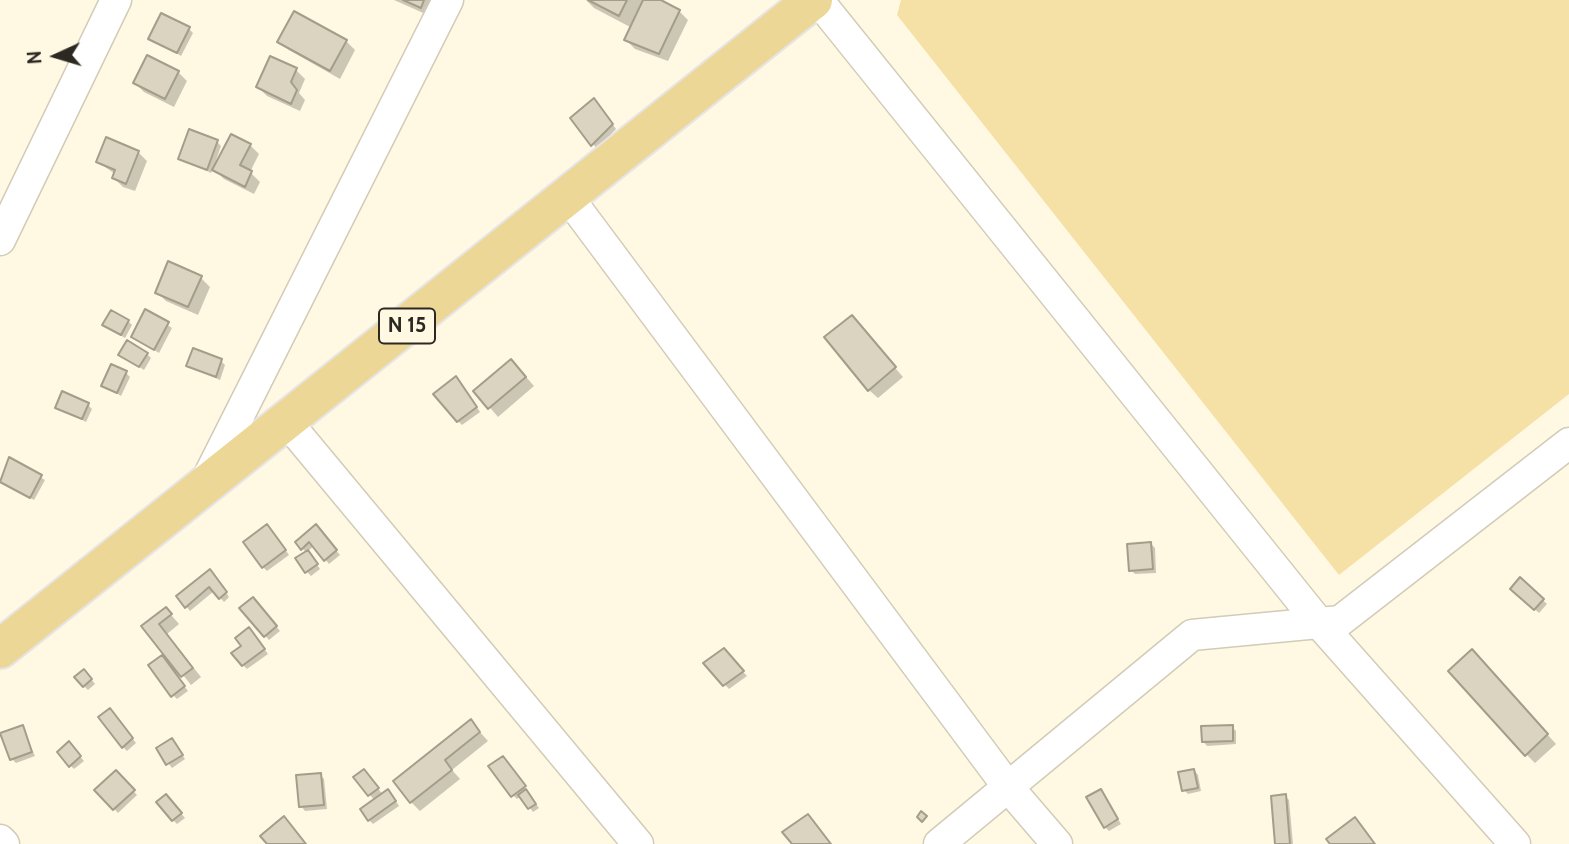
<!DOCTYPE html>
<style>
body{margin:0}
#map{position:relative;width:1569px;height:844px;overflow:hidden;background:#fff8e3;font-family:Cabin,sans-serif}
canvas{display:block}
.north{position:absolute;left:21px;top:21px;width:70px;height:70px;-webkit-text-stroke:5px #fff8e3;paint-order:stroke;rotate:266deg;font-size:19px;font-weight:700;line-height:28px;text-align:center;color:#2c2922}
.north::after{content:'';display:block;margin:auto;width:24px;height:32px;background:#2c2922;clip-path:polygon(50% 0,100% 100%,50% 72%,0 100%)}
</style>
<div id="map">
<canvas width="1569" height="844"></canvas>
<div class="north">N</div>
</div>
<script>
const context = document.querySelector('canvas').getContext('2d');
context.lineJoin = 'round';
function fill(path, color) { context.fillStyle = color; context.fill(path, 'evenodd'); }
function strokePath(path, color, width, dash) { context.strokeStyle = color; context.lineWidth = width; context.lineCap = dash ? 'butt' : 'round'; context.setLineDash(dash || []); context.stroke(path); }
function write(font, color, halo, rows, align = 'center') {
  context.font = font + ' Cabin,sans-serif'; context.lineWidth = 6; context.setLineDash([]); context.textBaseline = 'middle'; context.strokeStyle = halo; context.fillStyle = color; for (const [text, x, y, turn = 0] of rows) {
    context.save(); context.translate(x, y); context.rotate((+turn || 0) * Math.PI / 180); context.textAlign = isNaN(turn) ? turn : align; if (halo) context.strokeText(text, 0, 0); context.fillText(text, 0, 0); context.restore();
  }
}
fill(new Path2D(`
 M 901,0 L 1569,0 L 1569,394 L 1339,575 L 897,15 Z`), '#f5e0a5');
fill(new Path2D(`
 M 394,0 L 437,0 L 430,16 Z
 M 586,0 L 657,0 L 679,11 L 688,20 L 668,61 L 635,49 L 626,40 L 632,28 L 594,8 Z
 M 189,29 L 193,33 L 181,56 L 151,38 Z
 M 280,41 L 346,41 L 355,50 L 340,79 L 289,50 Z
 M 296,70 L 305,79 L 299,93 L 305,100 L 300,111 L 267,96 L 258,87 Z
 M 178,72 L 187,81 L 174,107 L 144,92 L 135,83 Z
 M 598,104 L 616,129 L 597,149 L 573,118 Z
 M 217,142 L 221,146 L 214,166 L 216,167 L 250,145 L 259,154 L 250,172 L 260,182 L 254,194 L 224,179 L 213,168 L 211,173 L 180,158 Z
 M 138,152 L 147,161 L 135,191 L 123,187 L 114,178 L 115,174 L 98,162 Z
 M 201,278 L 210,287 L 198,315 L 166,301 L 157,292 Z
 M 146,311 L 172,328 L 159,353 L 133,337 Z
 M 128,321 L 132,325 L 125,338 L 104,325 Z
 M 860,327 L 903,377 L 878,398 L 869,390 Z
 M 147,354 L 151,358 L 144,370 L 121,355 Z
 M 221,361 L 225,365 L 220,380 L 188,366 Z
 M 520,370 L 534,386 L 498,417 L 476,391 Z
 M 126,373 L 130,377 L 121,396 L 103,385 Z
 M 460,382 L 480,412 L 462,425 L 458,421 Z
 M 88,405 L 92,409 L 86,422 L 57,407 Z
 M 10,460 L 45,480 L 34,500 L 0,481 Z
 M 271,530 L 289,555 L 267,571 L 263,567 Z
 M 320,531 L 340,555 L 329,564 L 314,546 L 308,551 L 320,569 L 311,576 L 307,572 L 307,553 L 302,548 Z
 M 1151,544 L 1155,548 L 1156,573 L 1135,574 L 1131,570 Z
 M 214,575 L 229,597 L 224,602 L 214,591 L 190,611 L 179,597 Z
 M 1520,579 L 1547,604 L 1539,613 L 1512,589 Z
 M 257,603 L 280,631 L 269,640 L 241,608 Z
 M 166,609 L 179,624 L 167,634 L 201,677 L 191,685 L 144,626 Z
 M 253,634 L 268,654 L 247,669 L 243,665 Z
 M 724,651 L 747,676 L 729,689 L 706,664 Z
 M 1480,660 L 1556,744 L 1535,763 L 1526,754 Z
 M 166,661 L 188,691 L 177,699 L 173,695 Z
 M 88,675 L 95,684 L 88,690 L 84,686 Z
 M 114,714 L 136,743 L 127,751 L 123,747 Z
 M 471,722 L 488,741 L 452,770 L 460,779 L 420,811 L 411,802 Z
 M 22,727 L 35,756 L 16,763 L 12,759 Z
 M 1232,727 L 1236,731 L 1236,744 L 1207,746 L 1203,741 Z
 M 175,744 L 185,759 L 172,768 L 158,749 Z
 M 73,748 L 84,761 L 74,769 L 70,765 Z
 M 507,762 L 539,808 L 533,812 L 521,796 L 517,799 L 513,795 Z
 M 1194,770 L 1198,775 L 1201,791 L 1188,794 L 1184,790 Z
 M 116,772 L 137,795 L 118,813 L 97,790 Z
 M 320,775 L 324,779 L 327,809 L 305,811 L 301,806 Z
 M 368,775 L 383,795 L 392,795 L 399,806 L 373,824 L 369,820 L 374,800 L 356,777 Z
 M 1101,791 L 1121,824 L 1109,831 L 1105,827 Z
 M 1285,796 L 1289,800 L 1293,844 L 1277,844 Z
 M 170,800 L 185,818 L 177,824 L 173,820 Z`), '#0003');
const building = new Path2D(`
 M 403,0 L 424,0 L 421,8 Z
 M 588,0 L 627,0 L 619,16 Z
 M 643,0 L 661,0 L 680,10 L 659,54 L 624,40 Z
 M 294,11 L 347,40 L 330,71 L 277,42 Z
 M 161,13 L 190,27 L 177,53 L 148,39 Z
 M 147,55 L 179,71 L 165,99 L 133,83 Z
 M 270,56 L 297,68 L 291,82 L 297,90 L 291,104 L 256,87 Z
 M 594,98 L 613,124 L 591,146 L 570,118 Z
 M 189,129 L 218,140 L 207,170 L 178,159 Z
 M 231,134 L 251,144 L 240,165 L 252,171 L 245,187 L 212,170 Z
 M 106,137 L 139,151 L 126,184 L 112,178 L 115,170 L 96,162 Z
 M 168,261 L 202,276 L 188,307 L 155,293 Z
 M 145,309 L 169,322 L 154,350 L 131,337 Z
 M 111,310 L 129,320 L 121,335 L 102,325 Z
 M 852,315 L 896,367 L 868,391 L 824,337 Z
 M 127,340 L 148,353 L 139,367 L 118,355 Z
 M 193,348 L 222,359 L 216,377 L 186,366 Z
 M 511,359 L 526,377 L 488,409 L 473,391 Z
 M 111,364 L 127,371 L 117,393 L 101,386 Z
 M 456,376 L 477,407 L 457,422 L 433,394 Z
 M 62,391 L 89,403 L 82,419 L 55,408 Z
 M 9,457 L 42,475 L 30,498 L 0,482 Z
 M 267,524 L 286,550 L 262,568 L 243,542 Z
 M 316,524 L 337,550 L 324,561 L 309,542 L 301,550 L 295,542 Z
 M 1151,542 L 1153,569 L 1129,571 L 1127,544 Z
 M 308,550 L 318,564 L 305,573 L 295,558 Z
 M 210,569 L 227,592 L 219,599 L 209,587 L 185,608 L 176,596 Z
 M 1520,577 L 1544,599 L 1534,610 L 1510,589 Z
 M 253,597 L 277,626 L 264,637 L 239,608 Z
 M 166,607 L 172,614 L 159,624 L 193,668 L 181,677 L 141,626 Z
 M 249,627 L 265,649 L 242,666 L 231,653 L 241,646 L 235,638 Z
 M 724,648 L 744,671 L 723,686 L 703,663 Z
 M 1472,649 L 1548,734 L 1525,756 L 1448,671 Z
 M 162,655 L 185,686 L 171,697 L 148,665 Z
 M 84,669 L 92,679 L 83,687 L 74,677 Z
 M 110,708 L 133,738 L 122,748 L 98,717 Z
 M 471,719 L 480,732 L 445,760 L 452,770 L 410,803 L 393,781 Z
 M 23,725 L 32,752 L 10,760 L 0,733 Z
 M 1233,725 L 1233,741 L 1202,742 L 1201,726 Z
 M 172,738 L 183,755 L 166,765 L 156,748 Z
 M 69,741 L 81,756 L 69,767 L 57,752 Z
 M 503,756 L 526,786 L 511,797 L 488,766 Z
 M 364,769 L 379,788 L 368,796 L 353,777 Z
 M 1194,769 L 1198,788 L 1182,791 L 1178,772 Z
 M 116,770 L 135,790 L 113,810 L 94,790 Z
 M 321,773 L 324,805 L 299,807 L 296,775 Z
 M 388,789 L 396,801 L 368,821 L 360,809 Z
 M 526,789 L 536,804 L 528,809 L 518,795 Z
 M 1101,789 L 1118,819 L 1104,828 L 1086,797 Z
 M 166,794 L 182,813 L 172,821 L 156,802 Z
 M 1286,794 L 1290,844 L 1275,844 L 1271,796 Z
 M 921,811 L 927,816 L 922,822 L 917,817 Z
 M 808,814 L 831,844 L 792,844 L 782,832 Z
 M 284,816 L 306,844 L 267,844 L 260,836 Z
 M 1355,817 L 1375,844 L 1330,844 L 1326,839 Z`);
fill(building, '#dbd4c0');
strokePath(building, '#a39d8a', 2);
const street = new Path2D(`
 M 818,0 L 1319,623 L 1515,844
 M 568,197 L 1008,787 L 1057,844
 M 0,240 L 116,0
 M 287,422 L 638,844
 M 206,481 L 448,0
 M 0,840 L 4,844
 M 939,844 L 1192,635 L 1340,621 L 1569,443`);
const primary = new Path2D(`
 M 0,649 L 813,0`);
strokePath(street, '#d2cbb7', 33);
strokePath(primary, '#e6e5e4', 42);
strokePath(street, '#fff', 30);
strokePath(primary, '#ecd796', 38);
for (const [x, y, w] of [
 [407,326,56]
]) { const box = new Path2D(); box.roundRect(x - w / 2, y - 17.5, w, 35, 5); context.fillStyle = '#fff8e3'; context.fill(box); strokePath(box, '#2c2922', 2); }
write('bold 21px', '#2c2922', null, [
 ["N 15",407,326]
]);
</script>
